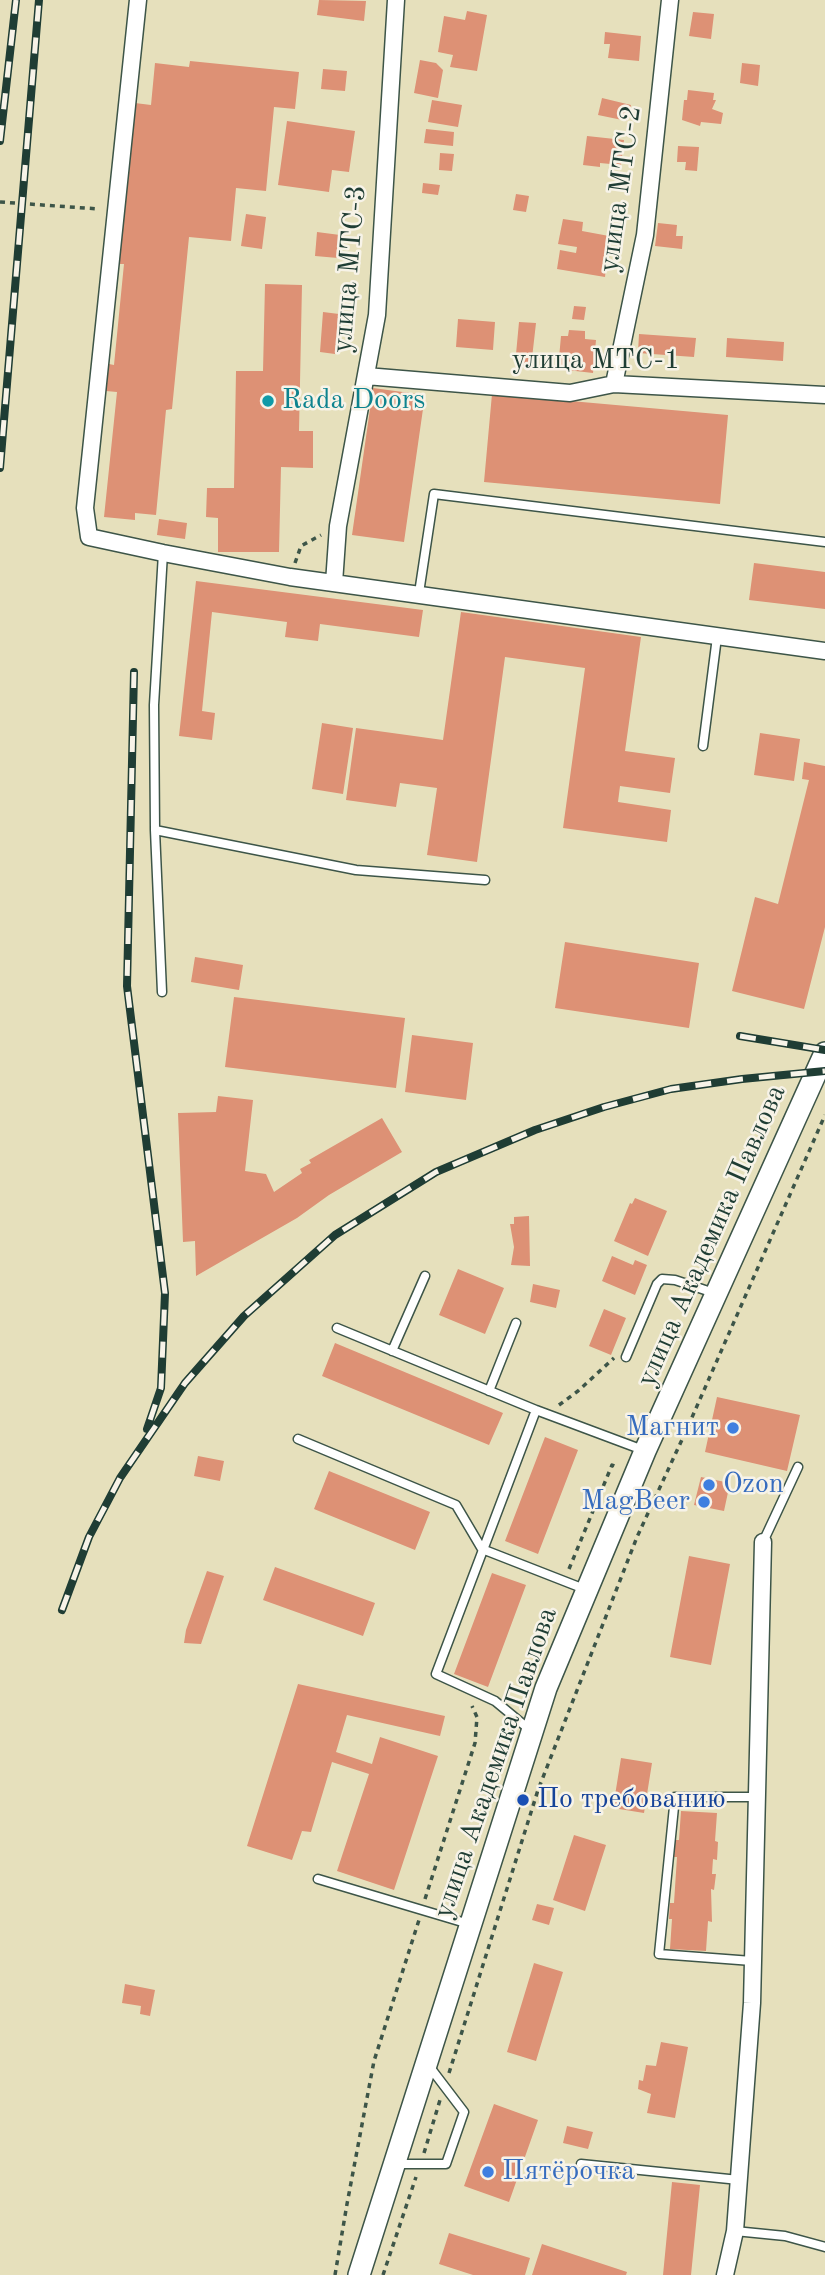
<!DOCTYPE html>
<meta charset="utf-8">
<style>
body{margin:0}
canvas{display:block;background:#e6e0bc}
</style>
<canvas width="825" height="2275"></canvas>
<script>
const context = document.querySelector('canvas').getContext('2d');
context.lineJoin = 'round';
function fill(path, color) { context.fillStyle = color; context.fill(path, 'evenodd'); }
function strokePath(path, color, width, dash) { context.strokeStyle = color; context.lineWidth = width; context.lineCap = dash ? 'butt' : 'round'; context.setLineDash(dash || []); context.stroke(path); }
function write(font, color, halo, rows, align = 'center') {
  context.font = font + ' "Old Standard TT",serif'; context.lineWidth = 5; context.setLineDash([]); context.textBaseline = 'middle'; context.strokeStyle = halo; context.fillStyle = color; for (const [text, x, y, turn = 0] of rows) {
    context.save(); context.translate(x, y); context.rotate((+turn || 0) * Math.PI / 180); context.textAlign = isNaN(turn) ? turn : align; if (halo) context.strokeText(text, 0, 0); context.fillText(text, 0, 0); context.restore();
  }
}
fill(new Path2D(`
 M 319,0 L 366,1 L 364,21 L 317,15 Z
 M 467,11 L 487,15 L 477,71 L 450,67 L 453,55 L 438,52 L 444,16 L 465,20 Z
 M 693,12 L 714,14 L 711,39 L 689,36 Z
 M 605,32 L 641,36 L 639,61 L 608,58 L 610,44 L 604,44 Z
 M 420,60 L 436,63 L 443,70 L 438,98 L 414,93 Z
 M 190,61 L 299,72 L 295,109 L 274,107 L 266,191 L 236,188 L 231,241 L 189,237 L 172,409 L 166,410 L 156,515 L 135,513 L 135,520 L 104,517 L 117,392 L 106,391 L 109,364 L 114,365 L 124,264 L 119,264 L 135,103 L 151,105 L 155,63 L 189,67 Z
 M 742,63 L 760,65 L 758,86 L 740,83 Z
 M 323,69 L 347,71 L 345,91 L 321,89 Z
 M 688,90 L 714,93 L 713,100 L 716,100 L 712,109 L 723,113 L 721,124 L 701,122 L 700,126 L 682,120 L 684,100 L 687,100 Z
 M 602,98 L 631,105 L 627,121 L 598,115 Z
 M 432,100 L 462,105 L 458,127 L 428,122 Z
 M 287,121 L 355,131 L 349,172 L 332,170 L 329,192 L 278,185 Z
 M 426,129 L 454,132 L 453,146 L 424,143 Z
 M 587,136 L 624,140 L 621,165 L 600,163 L 600,167 L 583,165 Z
 M 678,146 L 699,147 L 697,171 L 685,170 L 686,162 L 677,162 Z
 M 440,153 L 454,154 L 452,171 L 439,170 Z
 M 423,183 L 440,185 L 438,195 L 422,193 Z
 M 516,194 L 529,196 L 526,212 L 513,210 Z
 M 246,214 L 266,217 L 262,249 L 241,246 Z
 M 563,219 L 583,222 L 582,231 L 609,236 L 605,277 L 557,269 L 560,250 L 576,253 L 577,247 L 558,244 Z
 M 658,223 L 677,225 L 676,236 L 683,236 L 682,249 L 655,246 Z
 M 317,232 L 340,235 L 338,258 L 315,256 Z
 M 265,284 L 302,285 L 299,431 L 313,431 L 313,468 L 281,467 L 279,552 L 218,552 L 218,518 L 206,517 L 207,488 L 234,488 L 236,371 L 263,371 Z
 M 574,306 L 586,307 L 584,320 L 572,319 Z
 M 323,312 L 339,314 L 335,354 L 320,352 Z
 M 458,319 L 495,322 L 493,350 L 456,347 Z
 M 519,322 L 536,323 L 531,367 L 515,365 Z
 M 569,330 L 585,331 L 585,339 L 596,340 L 593,373 L 558,369 L 561,336 L 568,336 Z
 M 639,334 L 696,338 L 694,357 L 638,353 Z
 M 727,338 L 784,342 L 783,361 L 726,357 Z
 M 373,388 L 425,395 L 404,542 L 352,535 Z
 M 492,394 L 728,415 L 720,504 L 484,482 Z
 M 159,519 L 187,523 L 185,539 L 157,535 Z
 M 754,563 L 825,572 L 825,609 L 749,600 Z
 M 196,581 L 423,610 L 419,637 L 320,624 L 318,641 L 285,637 L 287,622 L 212,612 L 202,711 L 215,713 L 212,740 L 179,736 Z
 M 461,612 L 641,637 L 625,751 L 675,758 L 670,793 L 620,786 L 618,802 L 671,810 L 667,842 L 563,828 L 585,668 L 505,657 L 477,862 L 427,855 L 437,788 L 400,783 L 396,807 L 346,800 L 356,728 L 443,740 Z
 M 322,723 L 353,728 L 343,794 L 312,789 Z
 M 760,733 L 800,739 L 794,781 L 754,775 Z
 M 804,762 L 825,766 L 825,927 L 804,1009 L 732,991 L 755,897 L 778,904 L 809,780 L 802,779 Z
 M 565,942 L 699,963 L 689,1028 L 555,1008 Z
 M 195,957 L 243,965 L 239,990 L 191,982 Z
 M 234,997 L 405,1018 L 396,1088 L 225,1067 Z
 M 412,1035 L 473,1043 L 466,1100 L 405,1092 Z
 M 218,1096 L 253,1100 L 245,1171 L 266,1174 L 274,1192 L 302,1173 L 300,1169 L 311,1163 L 309,1160 L 382,1118 L 402,1152 L 329,1195 L 297,1218 L 196,1276 L 195,1241 L 183,1242 L 178,1113 L 216,1112 Z
 M 635,1198 L 667,1211 L 648,1256 L 614,1241 L 630,1203 L 632,1204 Z
 M 529,1216 L 530,1266 L 511,1265 L 514,1247 L 510,1224 L 514,1224 L 514,1217 Z
 M 612,1256 L 633,1265 L 635,1260 L 647,1265 L 635,1295 L 602,1281 Z
 M 458,1269 L 504,1288 L 485,1334 L 439,1315 Z
 M 533,1284 L 560,1290 L 556,1308 L 530,1302 Z
 M 604,1309 L 626,1318 L 611,1355 L 589,1346 Z
 M 335,1343 L 503,1413 L 489,1445 L 322,1376 Z
 M 717,1397 L 800,1415 L 787,1471 L 705,1452 Z
 M 545,1437 L 578,1450 L 538,1554 L 505,1541 Z
 M 198,1456 L 224,1461 L 220,1481 L 194,1476 Z
 M 329,1471 L 430,1512 L 415,1550 L 314,1509 Z
 M 701,1477 L 730,1483 L 724,1511 L 694,1505 Z
 M 689,1556 L 730,1564 L 711,1665 L 670,1657 Z
 M 275,1567 L 375,1603 L 363,1636 L 263,1600 Z
 M 207,1571 L 224,1576 L 201,1644 L 184,1643 L 186,1630 Z
 M 492,1573 L 526,1585 L 488,1687 L 454,1674 Z
 M 298,1684 L 445,1716 L 440,1736 L 347,1715 L 336,1752 L 372,1764 L 380,1737 L 438,1756 L 394,1890 L 337,1871 L 369,1774 L 332,1762 L 311,1832 L 302,1831 L 292,1860 L 247,1846 Z
 M 621,1758 L 652,1763 L 644,1813 L 613,1808 Z
 M 681,1811 L 717,1813 L 715,1841 L 718,1842 L 717,1860 L 713,1859 L 712,1874 L 716,1874 L 714,1890 L 711,1889 L 712,1922 L 708,1921 L 706,1951 L 670,1949 L 672,1919 L 669,1919 L 670,1903 L 674,1903 L 677,1857 L 674,1857 L 675,1840 L 679,1840 Z
 M 574,1835 L 606,1845 L 585,1911 L 553,1900 Z
 M 537,1904 L 554,1908 L 549,1925 L 532,1920 Z
 M 534,1963 L 563,1972 L 536,2061 L 507,2052 Z
 M 125,1984 L 155,1990 L 150,2016 L 140,2014 L 141,2006 L 122,2003 Z
 M 661,2042 L 688,2047 L 675,2118 L 647,2113 L 651,2094 L 638,2089 L 639,2080 L 643,2081 L 646,2065 L 656,2066 Z
 M 494,2104 L 538,2120 L 509,2202 L 464,2186 Z
 M 567,2126 L 593,2132 L 588,2149 L 563,2143 Z
 M 672,2182 L 700,2185 L 691,2275 L 663,2275 Z
 M 449,2233 L 530,2258 L 525,2275 L 473,2275 L 439,2264 Z
 M 542,2244 L 627,2272 L 626,2275 L 532,2275 Z`), '#dd9175');
const lane = new Path2D(`
 M 419,593 L 434,494 L 825,542
 M 703,746 L 717,637
 M 155,830 L 356,870 L 485,880
 M 162,992 L 155,830 L 154,705 L 163,553
 M 337,1328 L 536,1410 L 643,1450
 M 392,1351 L 425,1276
 M 626,1357 L 657,1284 L 662,1279 L 675,1280 L 714,1293
 M 489,1391 L 516,1323
 M 298,1439 L 456,1505 L 482,1549 L 587,1590
 M 763,1542 L 798,1467
 M 530,1730 L 495,1701 L 436,1674 L 536,1410
 M 318,1879 L 469,1924
 M 752,1961 L 659,1954 L 675,1797 L 757,1797
 M 397,2164 L 446,2164 L 464,2112 L 429,2066
 M 581,2164 L 739,2180
 M 735,2231 L 785,2236 L 825,2247`);
const street = new Path2D(`
 M 138,0 L 85,508 L 89,537 L 163,553 L 290,577 L 825,651
 M 366,376 L 570,393 L 614,384 L 825,395
 M 614,384 L 645,235 L 670,0
 M 334,583 L 338,526 L 377,315 L 396,0
 M 725,2275 L 735,2231 L 752,2003 L 763,1542`);
const secondary = new Path2D(`
 M 359,2275 L 546,1688 L 645,1451 L 825,1053`);
strokePath(lane, '#3d5548', 11);
strokePath(street, '#3d5548', 19);
strokePath(secondary, '#3d5548', 24);
strokePath(new Path2D(`
 M 0,202 L 99,209
 M 295,563 L 301,546 L 321,535
 M 559,1405 L 578,1391 L 614,1358
 M 569,1569 L 612,1465 L 617,1467
 M 425,1899 L 475,1743 L 477,1717 L 472,1706
 M 449,2073 L 538,1790 L 637,1537 L 686,1431 L 825,1115
 M 424,2153 L 440,2100
 M 335,2275 L 347,2204 L 374,2061 L 419,1920
 M 383,2275 L 416,2177`), '#3d5548', 3.5, [5, 5]);
strokePath(lane, '#fff', 8);
strokePath(street, '#fff', 16);
strokePath(secondary, '#fff', 21);
const rail = new Path2D(`
 M 0,141 L 16,0
 M 0,468 L 39,0
 M 134,672 L 127,986 L 165,1293 L 161,1388 L 147,1429
 M 740,1036 L 825,1050
 M 62,1610 L 89,1537 L 120,1478 L 185,1383 L 244,1316 L 335,1235 L 436,1172 L 535,1130 L 604,1107 L 671,1089 L 742,1079 L 825,1071`);
strokePath(rail, '#1f3d34', 8);
strokePath(rail, '#f7f3e8', 5, [16]);
for (const [x, y, r, color] of [
 [268,401,7,"#0f9aa8"],
 [733,1428,7,"#3f7fe0"],
 [709,1485,7,"#3f7fe0"],
 [704,1502,7,"#3f7fe0"],
 [523,1800,7,"#1a4fb4"],
 [488,2172,7,"#3f7fe0"]
]) { const dot = new Path2D(); dot.arc(x, y, r, 0, 2 * Math.PI); context.fillStyle = color; context.fill(dot); strokePath(dot, '#f7f3e8', 2.5); }
write('28px', '#1f3d34', '#f7f3e8', [
 ["улица МТС-2",621,189,-82],
 ["улица МТС-3",350,269,-85],
 ["улица МТС-1",596,361],
 ["улица Академика Павлова",712,1236,-66],
 ["улица Академика Павлова",496,1763,-71]
]);
write('28px', '#0d838f', '#f7f3e8', [
 ["Rada Doors",282,401]
], 'left');
write('28px', '#366cbe', '#f7f3e8', [
 ["Магнит",719,1428],
 ["Ozon",723,1485,"left"],
 ["MagBeer",690,1502],
 ["Пятёрочка",502,2172,"left"]
], 'right');
write('28px', '#164399', '#f7f3e8', [
 ["По требованию",537,1800]
], 'left');
</script>
